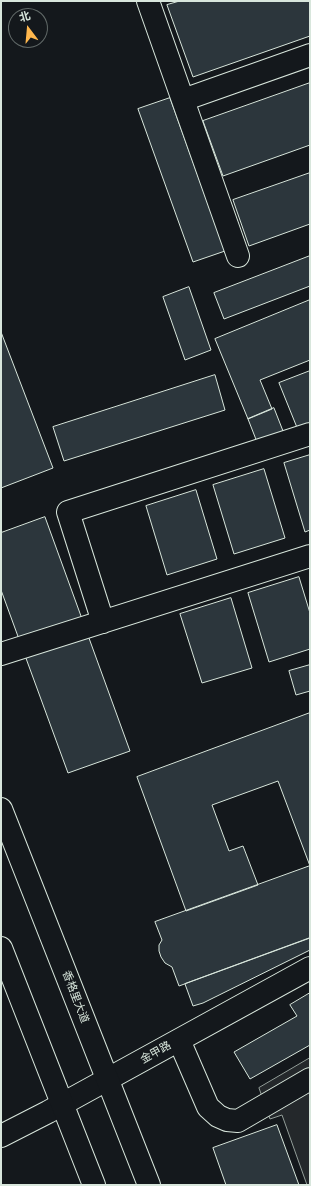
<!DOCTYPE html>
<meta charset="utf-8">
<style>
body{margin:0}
#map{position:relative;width:311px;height:1186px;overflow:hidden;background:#14181c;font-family:Signika,"Noto Sans SC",sans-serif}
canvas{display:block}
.frame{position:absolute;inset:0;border:2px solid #d8e6dc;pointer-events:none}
.north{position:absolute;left:8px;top:8px;width:40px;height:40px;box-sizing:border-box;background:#14181c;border:1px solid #626a69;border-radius:50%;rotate:344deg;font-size:11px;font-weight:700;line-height:16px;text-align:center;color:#d8e6dc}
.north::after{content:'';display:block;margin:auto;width:14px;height:18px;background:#ffb74d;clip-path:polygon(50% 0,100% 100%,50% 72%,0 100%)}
</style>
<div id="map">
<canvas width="311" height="1186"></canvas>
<div class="frame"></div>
<div class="north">北</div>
</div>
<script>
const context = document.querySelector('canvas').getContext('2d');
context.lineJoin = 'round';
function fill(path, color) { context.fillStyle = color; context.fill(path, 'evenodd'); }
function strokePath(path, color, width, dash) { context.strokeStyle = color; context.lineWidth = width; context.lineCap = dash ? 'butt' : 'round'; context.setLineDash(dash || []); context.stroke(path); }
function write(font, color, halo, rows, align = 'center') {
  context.font = font + ' Signika,"Noto Sans SC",sans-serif'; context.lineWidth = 3; context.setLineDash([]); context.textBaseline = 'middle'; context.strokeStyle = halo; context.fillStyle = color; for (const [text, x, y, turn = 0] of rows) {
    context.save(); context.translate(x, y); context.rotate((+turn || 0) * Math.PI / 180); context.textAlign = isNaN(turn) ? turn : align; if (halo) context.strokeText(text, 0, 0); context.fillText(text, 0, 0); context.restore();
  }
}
const parking = new Path2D(`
 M 310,1058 L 310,1185 L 307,1185 L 282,1115 L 270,1119 L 259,1088 Z`);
fill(parking, '#24282b');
strokePath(parking, '#939e99', 1);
const building = new Path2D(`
 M 180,1 L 310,1 L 310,36 L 193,77 L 167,5 Z
 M 310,83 L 310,145 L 223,176 L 203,121 Z
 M 170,98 L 225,251 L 193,262 L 138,109 Z
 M 310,173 L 310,224 L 249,246 L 233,200 Z
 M 310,256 L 310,286 L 224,319 L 214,293 Z
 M 189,287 L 211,350 L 185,360 L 163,297 Z
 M 310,300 L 310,360 L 260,380 L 272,409 L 248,419 L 215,339 Z
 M 1,332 L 53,468 L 1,488 Z
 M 310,371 L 310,425 L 298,430 L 279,383 Z
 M 215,375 L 225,410 L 64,461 L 53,427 Z
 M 274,408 L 283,431 L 257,442 L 248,419 Z
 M 310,455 L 310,530 L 305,532 L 284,463 Z
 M 264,469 L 285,538 L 234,554 L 213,485 Z
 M 196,490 L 217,559 L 167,575 L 146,506 Z
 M 45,517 L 130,751 L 68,773 L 1,590 L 1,533 Z
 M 299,577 L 310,613 L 310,649 L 269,662 L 248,593 Z
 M 231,598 L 252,668 L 202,683 L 180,614 Z
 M 310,665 L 310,691 L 296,695 L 289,671 Z
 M 310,713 L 310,866 L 278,781 L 212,805 L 229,851 L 243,846 L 258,885 L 186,911 L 137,777 Z
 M 310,866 L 310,938 L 179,986 L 172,967 L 165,963 L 161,957 L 159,951 L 159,945 L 162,940 L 155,922 Z
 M 310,938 L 310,950 L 203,1003 L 193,1006 L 185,984 Z
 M 310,993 L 310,1045 L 250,1079 L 234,1052 L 297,1016 L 290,1005 Z
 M 277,1125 L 299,1185 L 226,1185 L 213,1148 Z`);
fill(building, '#2c363c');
strokePath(building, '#d8e6dc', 1);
const minor = new Path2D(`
 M 148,1 L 238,256
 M 183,100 L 310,55
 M 103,622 L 68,512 L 310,434
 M 1,654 L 310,556
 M 179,1040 L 208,1107 L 218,1116 L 227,1120 L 238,1121 L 310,1079
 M 1,1136 L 48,1112 L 310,968`);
const major = new Path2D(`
 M 1,809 L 149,1185
 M 1,948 L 94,1185`);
strokePath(minor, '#d8e6dc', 24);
strokePath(major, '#d8e6dc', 24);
strokePath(minor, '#14181c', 22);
strokePath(major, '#14181c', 22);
write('11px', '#d8e6dc', '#14181c', [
 ["香格里大道",75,997,69],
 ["金甲路",156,1053,-29]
]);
</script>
